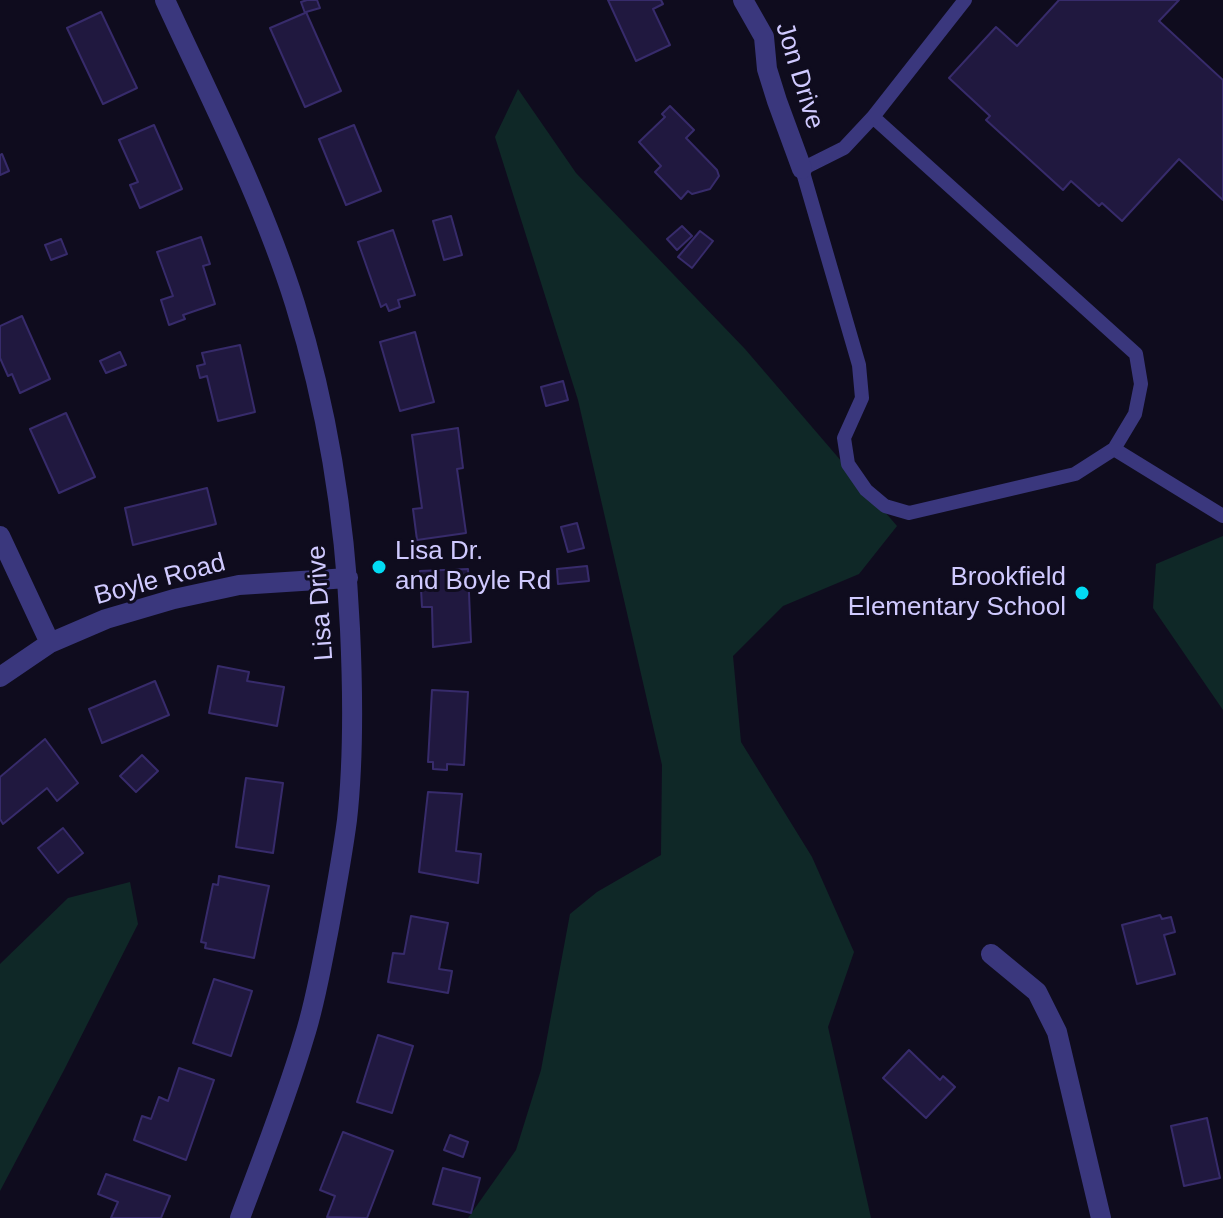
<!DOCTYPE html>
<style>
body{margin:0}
canvas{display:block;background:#0f0c1e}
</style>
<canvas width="1223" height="1218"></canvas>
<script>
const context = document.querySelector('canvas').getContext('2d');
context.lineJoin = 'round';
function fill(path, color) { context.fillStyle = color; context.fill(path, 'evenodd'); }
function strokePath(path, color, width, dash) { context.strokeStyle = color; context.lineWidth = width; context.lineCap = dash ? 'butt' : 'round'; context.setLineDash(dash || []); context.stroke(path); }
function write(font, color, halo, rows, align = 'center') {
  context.font = font + ' Arial,sans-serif'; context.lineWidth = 6; context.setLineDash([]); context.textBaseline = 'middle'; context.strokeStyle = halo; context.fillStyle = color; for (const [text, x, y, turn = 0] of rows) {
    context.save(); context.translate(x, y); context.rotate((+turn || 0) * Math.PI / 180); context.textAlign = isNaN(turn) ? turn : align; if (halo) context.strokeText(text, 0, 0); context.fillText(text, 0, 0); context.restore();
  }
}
fill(new Path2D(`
 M 518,89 L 576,173 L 745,349 L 897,526 L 859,574 L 783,606 L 733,656 L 741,742 L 812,857 L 854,952 L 828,1027 L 871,1218 L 468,1218 L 516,1150 L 541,1070 L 570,914 L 597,892 L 661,855 L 662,765 L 578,400 L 495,137 Z
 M 1223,536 L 1223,710 L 1153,608 L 1156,564 Z
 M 130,882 L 138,924 L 64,1070 L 0,1191 L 0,964 L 68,898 Z`), '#0f2827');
const building = new Path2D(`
 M 307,0 L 317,0 L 320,8 L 306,12 L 341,91 L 305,107 L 270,28 L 305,13 L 301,2 Z
 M 608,0 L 661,0 L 663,4 L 653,9 L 670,45 L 636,61 Z
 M 1059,0 L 1179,0 L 1159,21 L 1223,80 L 1223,200 L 1179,159 L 1122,221 L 1102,203 L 1099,206 L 1071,181 L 1063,190 L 986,120 L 990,116 L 949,78 L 996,27 L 1017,46 Z
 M 101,12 L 137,88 L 103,104 L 67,28 Z
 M 670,106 L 694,130 L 686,138 L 717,170 L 719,176 L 710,189 L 692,194 L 688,191 L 681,199 L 655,172 L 661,166 L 639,142 L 665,117 L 662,114 Z
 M 154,125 L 182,189 L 140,208 L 130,185 L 138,182 L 119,140 Z
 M 354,125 L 381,191 L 346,205 L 319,139 Z
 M 2,154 L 9,171 L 0,175 L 0,155 Z
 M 451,216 L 462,255 L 444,260 L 433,221 Z
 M 682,226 L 692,236 L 677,250 L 667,239 Z
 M 393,230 L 415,295 L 398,300 L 400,307 L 389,311 L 386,304 L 381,307 L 358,242 Z
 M 700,231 L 713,241 L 692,268 L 678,257 Z
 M 201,237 L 210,264 L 203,266 L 215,304 L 183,315 L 185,319 L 169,325 L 161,300 L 173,296 L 157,252 Z
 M 61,239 L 67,254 L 51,260 L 45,245 Z
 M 22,316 L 50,379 L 20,393 L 12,374 L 8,376 L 0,358 L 0,326 Z
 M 415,332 L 434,402 L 400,411 L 380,342 Z
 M 240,345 L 255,412 L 218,421 L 207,376 L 200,378 L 197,366 L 205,364 L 202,353 Z
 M 120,352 L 126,365 L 106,373 L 100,361 Z
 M 563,381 L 568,400 L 546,406 L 541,387 Z
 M 66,413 L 95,477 L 59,493 L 30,429 Z
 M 458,428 L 463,468 L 457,469 L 466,533 L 417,540 L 413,509 L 422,508 L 412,435 Z
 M 207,488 L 216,524 L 133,545 L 125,508 Z
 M 577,523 L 584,548 L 568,552 L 561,527 Z
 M 587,566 L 589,581 L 558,584 L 557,569 Z
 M 468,569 L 471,642 L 433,647 L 432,607 L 422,607 L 420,571 Z
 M 218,666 L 249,672 L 247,681 L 284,687 L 277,726 L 209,713 Z
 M 155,681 L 169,715 L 102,743 L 89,709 Z
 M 432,690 L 468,692 L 464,765 L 447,764 L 447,770 L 433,769 L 433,762 L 428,762 Z
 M 45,739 L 78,783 L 57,801 L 47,788 L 3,824 L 0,819 L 0,777 Z
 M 142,755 L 158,771 L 136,792 L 120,776 Z
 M 246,778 L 283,783 L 273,853 L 236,847 Z
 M 428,792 L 462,794 L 456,851 L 481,854 L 478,883 L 419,872 Z
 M 63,828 L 83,853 L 58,873 L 38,848 Z
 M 219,876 L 269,886 L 254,958 L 205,948 L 206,943 L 201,942 L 213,884 L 218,885 Z
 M 1160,915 L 1162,919 L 1171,917 L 1175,932 L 1164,935 L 1175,974 L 1137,984 L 1122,925 Z
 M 411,916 L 448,923 L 439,969 L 452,971 L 448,993 L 388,982 L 393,953 L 404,954 Z
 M 214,979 L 252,991 L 231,1056 L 193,1043 Z
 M 378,1035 L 413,1046 L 392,1113 L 357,1102 Z
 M 909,1050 L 940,1080 L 943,1076 L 955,1087 L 926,1118 L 883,1078 Z
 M 179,1068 L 214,1080 L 186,1160 L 134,1140 L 142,1116 L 151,1119 L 159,1097 L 168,1101 Z
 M 1207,1118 L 1220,1178 L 1184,1186 L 1171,1126 Z
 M 343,1132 L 393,1151 L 367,1218 L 327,1217 L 335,1196 L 320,1190 Z
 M 450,1135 L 468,1142 L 463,1157 L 444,1150 Z
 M 443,1168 L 480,1178 L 471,1213 L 433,1204 Z
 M 106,1174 L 170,1196 L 161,1218 L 111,1218 L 118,1202 L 98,1194 Z`);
fill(building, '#20183f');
strokePath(building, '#372b6b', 2);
strokePath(new Path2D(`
 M 873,117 L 1136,354 L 1141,384 L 1135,414 L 1114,449 L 1075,474 L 909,513 L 885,506 L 866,490 L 848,464 L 844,438 L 862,398 L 859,365 L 802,169 L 844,148 Z
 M 873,117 L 965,0
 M 1114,449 L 1223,516`), '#3a377d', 14);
strokePath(new Path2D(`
 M 165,0 C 211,100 262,199 295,304 C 328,410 345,519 350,629 C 353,693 354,757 347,820 C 342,858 335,895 328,933 C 321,968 315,1004 304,1038 C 286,1099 262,1159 240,1218
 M 743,0 L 764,37 L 767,69 L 777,101 L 802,169
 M 0,536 L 50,643
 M 0,677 L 50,643 L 106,619 L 174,599 L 239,585 L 348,578
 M 991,954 L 1037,992 L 1057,1032 L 1101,1218`), '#3a377d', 20);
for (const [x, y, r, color] of [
 [379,567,8,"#02dbf3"],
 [1082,593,8,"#02dbf3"]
]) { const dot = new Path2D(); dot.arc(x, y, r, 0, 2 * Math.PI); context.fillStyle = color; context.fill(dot); strokePath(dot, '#0f0c1e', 3); }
write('26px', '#d0caff', '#0f0c1e', [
 ["Jon Drive",799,76,73],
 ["Boyle Road",160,580,-15],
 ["Lisa Drive",321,603,-94]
]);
write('26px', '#d0caff', '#0f0c1e', [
 ["Lisa Dr.",395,552],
 ["and Boyle Rd",395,582],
 ["Brookfield",1066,578,"right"],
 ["Elementary School",1066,608,"right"]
], 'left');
</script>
